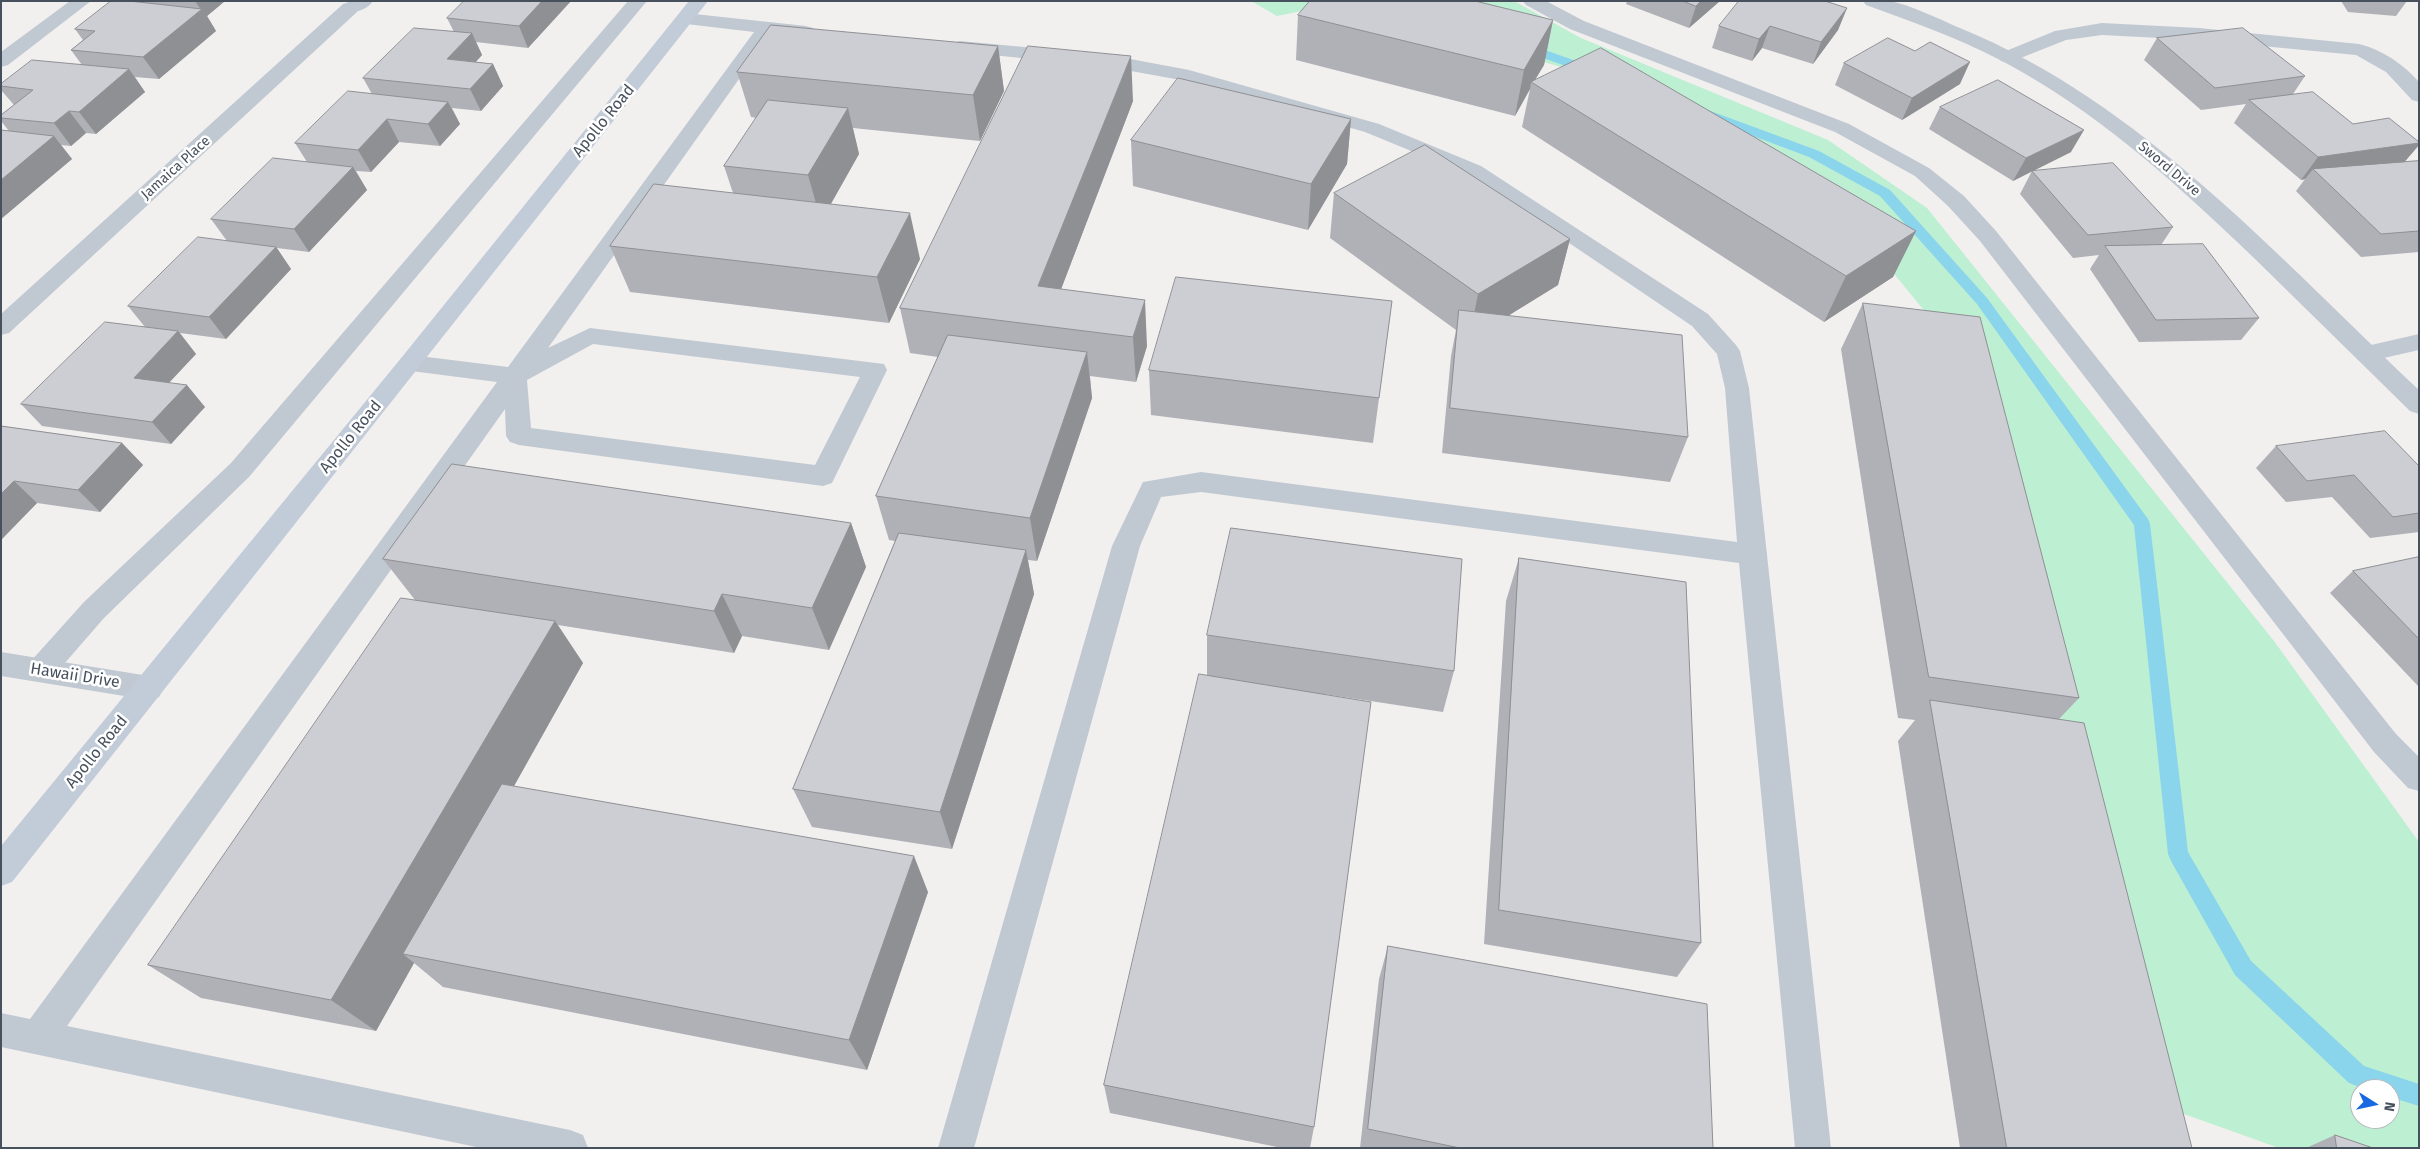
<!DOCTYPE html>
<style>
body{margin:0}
#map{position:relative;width:2420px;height:1149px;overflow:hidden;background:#f2efef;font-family:"Fira Sans",sans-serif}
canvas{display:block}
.frame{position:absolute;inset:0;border:2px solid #47515d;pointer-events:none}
.north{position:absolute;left:2350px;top:1079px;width:50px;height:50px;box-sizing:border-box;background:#fff;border:1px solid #b5b9be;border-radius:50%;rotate:100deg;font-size:14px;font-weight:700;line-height:20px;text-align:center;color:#47515d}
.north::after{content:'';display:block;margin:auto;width:18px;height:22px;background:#1868e2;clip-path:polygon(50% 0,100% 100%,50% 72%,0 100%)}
</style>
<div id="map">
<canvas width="2420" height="1149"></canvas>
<div class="frame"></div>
<div class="north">N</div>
</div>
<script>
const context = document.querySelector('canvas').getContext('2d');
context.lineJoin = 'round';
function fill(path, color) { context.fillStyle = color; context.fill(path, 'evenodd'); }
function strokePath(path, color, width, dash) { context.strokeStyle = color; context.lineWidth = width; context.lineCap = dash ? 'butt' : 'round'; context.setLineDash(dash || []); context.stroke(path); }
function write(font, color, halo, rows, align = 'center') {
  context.font = font + ' "Fira Sans",sans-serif'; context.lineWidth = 5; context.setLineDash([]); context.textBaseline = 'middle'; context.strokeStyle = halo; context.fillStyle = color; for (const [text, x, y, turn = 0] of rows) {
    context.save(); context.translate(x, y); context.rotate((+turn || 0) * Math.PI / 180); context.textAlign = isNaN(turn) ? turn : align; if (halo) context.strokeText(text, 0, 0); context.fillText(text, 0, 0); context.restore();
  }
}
fill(new Path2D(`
 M 1251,1 L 1514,1 L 1581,38 L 1828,140 L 1927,208 L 2274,641 L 2419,842 L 2419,1148 L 2279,1148 L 2156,1104 L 1971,368 L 1891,270 L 1564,68 L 1365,8 L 1312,9 L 1277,16 ZM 2360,1089 L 2390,1089 L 2390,1119 L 2360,1119 Z`), '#bdefd3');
fill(new Path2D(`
 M 1525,43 L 1596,68 L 1598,71 L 1596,74 L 1588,74 L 1521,50 L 1519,47 Z
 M 1705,109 L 1819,151 L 1890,190 L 1987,298 L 2148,519 L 2150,524 L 2188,852 L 2251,961 L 2364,1066 L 2419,1084 L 2419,1106 L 2390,1097 L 2390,1089 L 2365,1089 L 2349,1083 L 2235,975 L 2171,861 L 2168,854 L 2134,525 L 1977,304 L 1880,196 L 1809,157 L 1700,116 L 1699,113 Z`), '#8ad4ec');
fill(new Path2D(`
 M 70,1 L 91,1 L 8,65 L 1,67 L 1,52 Z
 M 349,1 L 373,1 C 367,10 354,14 343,12 L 341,8 Z
 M 628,1 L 647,1 L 249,477 L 104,618 L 51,679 L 41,682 L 31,679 L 26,670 L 31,661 L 84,602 L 231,463 Z
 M 1523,1 L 1546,1 L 1584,21 L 1849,124 L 1929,168 L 1964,196 L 1996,231 L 2396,734 L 2419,757 L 2419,791 L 2408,788 L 2374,752 L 1980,241 L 1948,206 L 1915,176 L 1835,132 L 1570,29 L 1526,5 Z
 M 685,13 L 806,26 L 813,28 L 815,32 L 813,36 L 806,38 L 771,34 L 548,348 L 590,328 L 884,364 L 887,370 L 832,483 L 823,486 L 519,445 L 510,442 L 506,436 L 505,409 L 67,1026 L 570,1130 L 583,1135 L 588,1148 L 481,1148 L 1,1047 L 1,1013 L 30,1019 L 497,382 L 411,371 L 402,369 L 399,363 L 402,357 L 411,355 L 508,367 L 754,32 L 678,23 L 676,19 L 678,15 ZM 593,344 L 860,377 L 815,465 L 531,428 L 527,380 Z
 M 2102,23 L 2199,28 L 2359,44 C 2383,50 2403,64 2419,82 L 2419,102 L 2412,100 L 2386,72 L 2356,55 L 2199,40 L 2102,35 L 2066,40 L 2008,63 L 2001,61 L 1998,57 L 2001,53 L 2055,31 Z
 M 960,41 L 1109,55 L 1189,70 L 1379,124 L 1481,166 L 1708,314 L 1736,345 L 1740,351 L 1749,388 L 1831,1148 L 1795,1148 L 1739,563 L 1201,492 L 1161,497 L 1140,546 L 974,1148 L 938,1148 L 1112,546 L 1143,482 L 1201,472 L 1737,542 L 1725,388 L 1717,354 L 1692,326 L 1467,174 L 1365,132 L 1186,81 L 1109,67 L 953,51 L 950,47 L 953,43 Z
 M 2419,334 L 2419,350 L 2366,362 L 2358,360 L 2354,354 L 2358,348 Z`), '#c0c9d1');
fill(new Path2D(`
 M 1863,1 C 1872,1 1881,0 1889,1 C 1909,4 1941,20 1960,28 C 2141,102 2279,258 2419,390 L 2419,414 L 2410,411 C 2358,360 2306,309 2254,258 C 2182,189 2108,121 2022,72 C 1972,43 1919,24 1866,5 Z
 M 350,2 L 357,4 L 359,8 L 357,12 L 9,333 L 1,335 L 1,314 L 343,4 Z
 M 1,652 L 149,676 L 159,679 L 164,688 L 159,697 L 149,700 L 1,676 Z`), '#c0c9d1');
fill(new Path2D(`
 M 689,1 L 708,1 L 12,882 L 1,886 L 1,846 L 402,357 Z`), '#c2cbd8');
fill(new Path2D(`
 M 133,1 L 225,1 L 207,16 L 216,31 L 159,79 L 135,77 L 145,92 L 96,134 L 86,133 L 71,146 L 61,145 L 72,159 L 1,219 L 1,130 L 9,131 L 1,121 L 1,115 L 14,105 L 1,90 L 1,84 L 82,65 L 71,50 L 83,40 L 75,29 Z
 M 571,1 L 528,48 L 476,42 L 482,55 L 476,62 L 493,64 L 503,86 L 481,111 L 452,108 L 460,124 L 440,146 L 399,142 L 371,172 L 356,171 L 367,190 L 309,252 L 277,248 L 291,269 L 226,339 L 180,333 L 196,354 L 169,382 L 205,407 L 171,444 L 42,426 L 21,404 L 145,327 L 128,306 L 227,241 L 211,219 L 307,162 L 295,143 L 372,94 L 363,78 L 454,32 L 447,18 Z
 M 1627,1 L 1720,1 L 1689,28 L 1626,4 Z
 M 2341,1 L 2407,1 L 2396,16 L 2348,12 Z
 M 1847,8 L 1838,30 L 1813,64 L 1762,48 L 1752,61 L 1712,48 L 1719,26 Z
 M 1298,15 L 1553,20 L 1544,65 L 1535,80 L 1916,231 L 1893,277 L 1824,322 L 1522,127 L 1530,89 L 1515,116 L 1296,60 Z
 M 2157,38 L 2305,76 L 2293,94 L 2353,124 L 2419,142 L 2419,145 L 2404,162 L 2419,161 L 2419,252 L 2361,257 L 2296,191 L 2305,179 L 2301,180 L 2234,123 L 2246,104 L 2201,110 L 2144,60 Z
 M 998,46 L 1004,91 L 980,141 L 853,128 L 859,154 L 831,204 L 920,259 L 889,323 L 630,292 L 610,246 L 733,193 L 724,166 L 757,118 L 751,117 L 737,72 Z
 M 1844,63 L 1960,84 L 1902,120 L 1835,85 Z
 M 1133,101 L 1061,289 L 1147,346 L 1136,382 L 1090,376 L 1092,398 L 1037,561 L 1028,560 L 1034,594 L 952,849 L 812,827 L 793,789 L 895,541 L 889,540 L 876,496 L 938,357 L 910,353 L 900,308 Z
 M 1940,107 L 2071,152 L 2033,171 L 2173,227 L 2161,245 L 2259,318 L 2241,340 L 2139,342 L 2090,269 L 2099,255 L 2073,258 L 2020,194 L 2032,171 L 2013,181 L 1929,129 Z
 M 1351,119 L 1347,164 L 1308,230 L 1133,186 L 1131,140 Z
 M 1334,193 L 1570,239 L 1558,285 L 1509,315 L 1688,437 L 1670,482 L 1442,453 L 1451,356 L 1456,330 L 1330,238 Z
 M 1392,301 L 1373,443 L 1151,415 L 1149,370 Z
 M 1863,303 L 2079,698 L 2059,719 L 2192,1148 L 1960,1148 L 1898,741 L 1915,720 L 1898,718 L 1841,349 Z
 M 1,426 L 122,443 L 143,465 L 100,512 L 37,503 L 1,540 Z
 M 2276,446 L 2419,466 L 2419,532 L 2370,538 L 2332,497 L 2286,502 L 2256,468 Z
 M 851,523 L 866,567 L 829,650 L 742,636 L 734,653 L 558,625 L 583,663 L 514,786 L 928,892 L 867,1070 L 443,987 L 414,963 L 376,1031 L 201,998 L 148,965 L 415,600 L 383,559 Z
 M 2419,557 L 2419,687 L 2330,593 L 2353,571 Z
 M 1519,558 L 1701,943 L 1677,977 L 1484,944 L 1506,601 Z
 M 1207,635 L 1454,671 L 1443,712 L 1324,694 L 1314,1127 L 1310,1148 L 1282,1148 L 1110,1113 L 1104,1085 L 1207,676 Z
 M 1388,946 L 1713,1148 L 1360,1148 L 1379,979 Z
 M 2335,1135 L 2373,1148 L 2306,1148 Z`), '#afb1b6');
fill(new Path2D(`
 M 195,1 L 225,1 L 207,16 L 216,31 L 159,79 L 143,57 L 201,10 Z
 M 542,1 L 571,1 L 528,48 L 519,26 Z
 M 1701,1 L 1720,1 L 1689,28 L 1696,6 Z
 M 1847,8 L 1838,30 L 1813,64 L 1821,42 Z
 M 1553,20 L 1544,65 L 1533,83 L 1531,82 L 1530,89 L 1515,116 L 1524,70 Z
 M 1770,26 L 1762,48 L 1752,61 L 1759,39 Z
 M 472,33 L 482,55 L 458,81 L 447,59 Z
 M 998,46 L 1004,91 L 980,141 L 973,95 Z
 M 1131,56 L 1133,101 L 1047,326 L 1038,286 Z
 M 1970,62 L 1960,84 L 1902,120 L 1912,98 Z
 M 493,64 L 503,86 L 481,111 L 470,89 Z
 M 129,69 L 145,92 L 96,134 L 79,112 Z
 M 448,102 L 460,124 L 440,146 L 428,124 Z
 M 848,108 L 859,154 L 821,221 L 808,175 Z
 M 69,111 L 86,133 L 71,146 L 54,123 Z
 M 387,119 L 399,142 L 371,172 L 358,150 Z
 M 1351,119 L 1347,164 L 1308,230 L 1311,184 Z
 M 2084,130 L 2071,152 L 2013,181 L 2026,158 Z
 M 54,136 L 72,159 L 1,219 L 1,180 Z
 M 2419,143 L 2419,145 L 2402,165 L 2313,169 L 2305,179 L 2301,180 L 2318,157 Z
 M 353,167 L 367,190 L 309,252 L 294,229 Z
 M 910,213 L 920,259 L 889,323 L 877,277 Z
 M 1916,231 L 1893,277 L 1824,322 L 1846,276 Z
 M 1570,239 L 1558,285 L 1469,340 L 1478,294 Z
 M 276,247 L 291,269 L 226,339 L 209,317 Z
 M 1145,300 L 1147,346 L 1136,382 L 1133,337 Z
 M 178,331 L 196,354 L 153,400 L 134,378 Z
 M 1087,352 L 1092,398 L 1037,561 L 1030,518 Z
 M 187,385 L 205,407 L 171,444 L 152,422 Z
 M 122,443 L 143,465 L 100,512 L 78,490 Z
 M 14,481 L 37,503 L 1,540 L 1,494 Z
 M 851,523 L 866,567 L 829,650 L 812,608 Z
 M 1026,550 L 1034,594 L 952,849 L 940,812 Z
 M 722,594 L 742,636 L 734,653 L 714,611 Z
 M 555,621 L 583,663 L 418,957 L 403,954 L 414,963 L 376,1031 L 331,1000 Z
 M 914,856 L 928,892 L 867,1070 L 849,1040 Z`), '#8f9094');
const building = new Path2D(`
 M 111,1 L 129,1 L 202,9 L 143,57 L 71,50 L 95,31 L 75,29 Z
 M 464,1 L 542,1 L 519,26 L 447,18 Z
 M 1310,1 L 1475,1 L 1553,20 L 1524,70 L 1298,15 Z
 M 1683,1 L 1701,1 L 1696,6 Z
 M 1739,1 L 1825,1 L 1847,8 L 1821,42 L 1770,26 L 1759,39 L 1719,26 Z
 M 771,25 L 998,46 L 973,95 L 737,72 Z
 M 414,28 L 472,33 L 447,59 L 493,64 L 470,89 L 363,78 Z
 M 2243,28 L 2305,76 L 2215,88 L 2157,38 Z
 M 1888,38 L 1915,51 L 1930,42 L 1970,62 L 1912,98 L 1844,63 Z
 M 1028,46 L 1131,56 L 1038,286 L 1145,300 L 1133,337 L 900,308 Z
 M 1601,48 L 1916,231 L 1846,276 L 1531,82 Z
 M 32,60 L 129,69 L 79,112 L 69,111 L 54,123 L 1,118 L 1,115 L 33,90 L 1,86 L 1,84 Z
 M 1178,78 L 1351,119 L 1311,184 L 1131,140 Z
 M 1998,80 L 2084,130 L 2026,158 L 1940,107 Z
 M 348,91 L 448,102 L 428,124 L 387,119 L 358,150 L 295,143 Z
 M 2313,92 L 2353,124 L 2389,118 L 2419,142 L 2419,143 L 2318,157 L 2249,100 Z
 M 768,100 L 848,108 L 808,175 L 724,166 Z
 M 1,130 L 54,136 L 1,180 Z
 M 1425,145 L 1570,239 L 1478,294 L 1334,193 Z
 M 273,158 L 353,167 L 294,229 L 211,219 Z
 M 2419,161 L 2419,231 L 2381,234 L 2313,169 Z
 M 2113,163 L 2173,227 L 2088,235 L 2032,171 Z
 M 654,184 L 910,213 L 877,277 L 610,246 Z
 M 198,237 L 276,247 L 209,317 L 128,306 Z
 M 2203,244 L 2259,318 L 2156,320 L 2105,246 Z
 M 1176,277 L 1392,301 L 1379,398 L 1149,370 Z
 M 1863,303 L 1980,317 L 2079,698 L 1929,677 Z
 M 1459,310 L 1682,335 L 1688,437 L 1450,408 Z
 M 105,322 L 178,331 L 134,378 L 187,385 L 152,422 L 21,404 Z
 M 948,335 L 1087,352 L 1030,518 L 876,496 Z
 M 1,426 L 122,443 L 78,490 L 14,481 L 1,494 Z
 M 2385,431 L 2419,466 L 2419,513 L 2393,517 L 2354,475 L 2307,481 L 2276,446 Z
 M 452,464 L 851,523 L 812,608 L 722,594 L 714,611 L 383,559 Z
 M 1231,528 L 1462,559 L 1454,671 L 1207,635 Z
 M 899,533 L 1026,550 L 940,812 L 793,789 Z
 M 2419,557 L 2419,639 L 2353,571 Z
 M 1519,558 L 1686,582 L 1701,943 L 1499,910 Z
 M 401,598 L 555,621 L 331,1000 L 148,965 Z
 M 1199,674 L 1371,702 L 1314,1127 L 1104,1085 Z
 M 1930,700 L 2084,723 L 2192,1148 L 2007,1148 Z
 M 502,784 L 914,856 L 849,1040 L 403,954 Z
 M 1388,946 L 1707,1004 L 1713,1148 L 1460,1148 L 1368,1129 Z
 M 2335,1135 L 2373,1148 L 2337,1148 Z`);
fill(building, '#ccced4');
strokePath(building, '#8f9094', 1);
write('14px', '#47515d', '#fff', [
 ["Jamaica Place",176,168,-42],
 ["Sword Drive",2169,169,40]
]);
write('16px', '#47515d', '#fff', [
 ["Apollo Road",604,121,-51],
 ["Apollo Road",351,437,-51],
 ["Hawaii Drive",75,676,9],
 ["Apollo Road",97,752,-51]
]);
</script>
